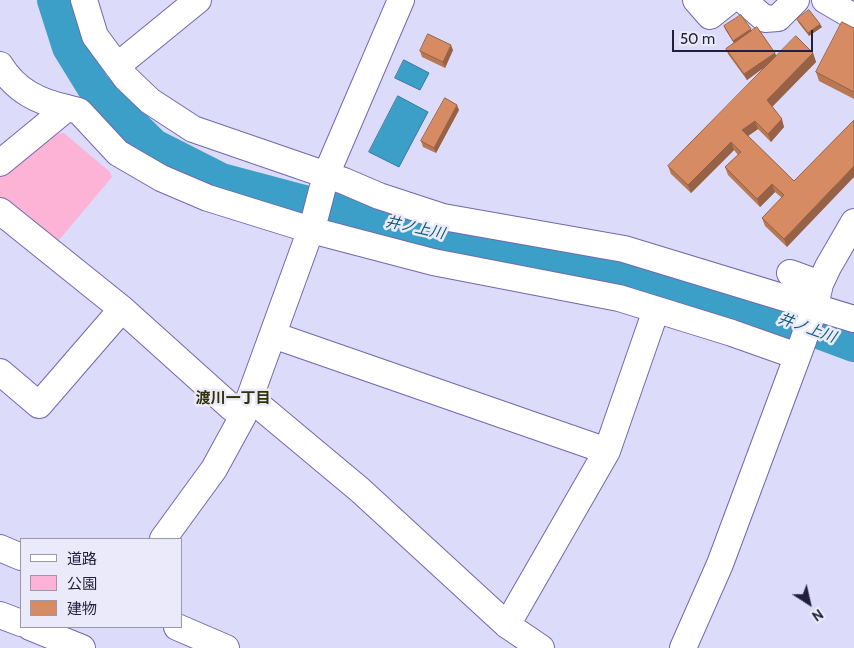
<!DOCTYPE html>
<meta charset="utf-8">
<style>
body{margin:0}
#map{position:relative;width:854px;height:648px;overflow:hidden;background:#dddbfa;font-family:Cabin,"Noto Sans JP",sans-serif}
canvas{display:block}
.legend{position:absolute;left:20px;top:538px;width:162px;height:90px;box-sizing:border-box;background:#ebeafa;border:1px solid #9b98ae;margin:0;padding:6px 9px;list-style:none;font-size:15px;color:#221e3b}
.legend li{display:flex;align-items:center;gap:10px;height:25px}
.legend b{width:25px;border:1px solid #9b98ae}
.north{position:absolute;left:784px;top:578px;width:50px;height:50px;-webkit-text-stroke:4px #ebeafa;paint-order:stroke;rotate:145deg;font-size:14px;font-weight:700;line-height:20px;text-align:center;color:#221e3b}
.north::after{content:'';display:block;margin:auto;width:18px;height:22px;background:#221e3b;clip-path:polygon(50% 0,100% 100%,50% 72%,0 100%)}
.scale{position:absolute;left:672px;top:30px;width:141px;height:22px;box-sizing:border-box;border:2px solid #221e3b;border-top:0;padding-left:6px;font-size:15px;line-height:18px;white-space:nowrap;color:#221e3b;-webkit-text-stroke:4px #ebeafa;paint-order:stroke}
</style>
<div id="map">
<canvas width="854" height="648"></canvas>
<ul class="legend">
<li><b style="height:6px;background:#fff"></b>道路</li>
<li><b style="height:14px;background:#fcb3d6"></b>公園</li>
<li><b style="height:14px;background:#d78b62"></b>建物</li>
</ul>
<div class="north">N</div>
<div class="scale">50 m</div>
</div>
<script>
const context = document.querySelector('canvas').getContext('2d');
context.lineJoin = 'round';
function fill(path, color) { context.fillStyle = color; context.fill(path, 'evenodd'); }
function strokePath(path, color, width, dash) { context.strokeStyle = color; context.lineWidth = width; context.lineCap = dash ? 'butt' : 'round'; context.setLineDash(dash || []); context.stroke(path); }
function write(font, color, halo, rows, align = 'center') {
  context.font = font + ' Cabin,"Noto Sans JP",sans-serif'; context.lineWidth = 5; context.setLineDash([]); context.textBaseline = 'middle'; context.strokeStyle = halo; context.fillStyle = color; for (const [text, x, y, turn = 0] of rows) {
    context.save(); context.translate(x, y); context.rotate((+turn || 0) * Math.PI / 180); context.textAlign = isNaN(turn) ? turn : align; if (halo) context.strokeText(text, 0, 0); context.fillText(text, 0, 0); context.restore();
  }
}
fill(new Path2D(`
 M 64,133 L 110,172 L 112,177 L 54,246 L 0,200 L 0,176 L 52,134 Z`), '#fcb3d6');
const water = new Path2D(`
 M 404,60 L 429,73 L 420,90 L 395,78 Z
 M 398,96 L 428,112 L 399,167 L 369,152 Z`);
fill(water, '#3c9fc7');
strokePath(water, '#34789d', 1);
strokePath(new Path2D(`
 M 54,0 L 69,47 L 93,86 L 154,146 L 221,180 L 364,218 L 622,271 L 784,319 L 854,345`), '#3c9fc7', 34);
const minor = new Path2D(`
 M 84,0 L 95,36 L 126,78 L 150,101 L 193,129 L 344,181 L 379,196 L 443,217 L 624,249 L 854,319
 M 696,0 L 710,16 L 730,0
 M 743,0 L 765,19 L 778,18 L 796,0
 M 825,0 L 854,17
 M 0,65 C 16,91 39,102 67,108
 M 117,66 L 198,0
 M 0,163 L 67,108 L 79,111 L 118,153 L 161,178 L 208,198 L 311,230 L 433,262 L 619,298 L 732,333 L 797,356
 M 0,211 L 122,309 L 231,407 L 243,416
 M 790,273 L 820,284
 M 273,335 L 607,451
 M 0,372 L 39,405 L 122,309
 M 249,401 L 263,409 L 360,490 L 507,625 L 541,648
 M 163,539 L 214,469 L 243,416 L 314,221 L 326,175 L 401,0
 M 0,548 L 21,557
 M 0,615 L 21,623
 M 507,625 L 607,451 L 656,310
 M 30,627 L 82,648
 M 177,627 L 226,648
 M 683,648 L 720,564 L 802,344 L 815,306 L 820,284 L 828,267 L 854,222`);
strokePath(minor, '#7268ae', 28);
strokePath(minor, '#fff', 26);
fill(new Path2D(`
 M 797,19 L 822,27 L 809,36 L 798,22 Z
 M 724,26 L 751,31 L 775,53 L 776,57 L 813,53 L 816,62 L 772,107 L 784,127 L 771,142 L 758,129 L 748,136 L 794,181 L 787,247 L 765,226 L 762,218 L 782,198 L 775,192 L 760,207 L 728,175 L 725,167 L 738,155 L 734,150 L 691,193 L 671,174 L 668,166 L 769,64 L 747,80 L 728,54 L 726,49 L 734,43 L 725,29 Z
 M 854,28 L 854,99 L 819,81 L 816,72 Z
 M 453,50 L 445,68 L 422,57 L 420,51 Z
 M 459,110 L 436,153 L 423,147 L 421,141 Z`), '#b97854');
fill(new Path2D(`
 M 820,24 L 822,27 L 809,36 L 808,33 Z
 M 751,29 L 752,32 L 734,44 L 733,41 Z
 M 451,45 L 453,50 L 445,68 L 443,62 Z
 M 775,53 L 777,58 L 747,80 L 744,74 Z
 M 813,53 L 816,62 L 770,109 L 767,100 Z
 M 457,105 L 459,110 L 436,153 L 434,148 Z
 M 782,119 L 784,127 L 771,142 L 768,134 Z
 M 755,121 L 758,129 L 745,138 L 742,130 Z
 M 731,142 L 734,150 L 691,193 L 688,185 Z
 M 854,166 L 854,177 L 787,247 L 784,239 Z
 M 772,184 L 775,192 L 760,207 L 757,199 Z`), '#966145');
const building = new Path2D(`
 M 809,10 L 820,24 L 808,33 L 797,19 Z
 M 741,15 L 751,29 L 733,41 L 724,26 Z
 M 842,22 L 854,28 L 854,92 L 816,72 Z
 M 757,27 L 775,53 L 744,74 L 726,49 Z
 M 428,34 L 451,45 L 443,62 L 420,51 Z
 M 796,36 L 813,53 L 767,100 L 782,119 L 768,134 L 755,121 L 742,130 L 794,181 L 854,120 L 854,166 L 784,239 L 762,218 L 784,195 L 772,184 L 757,199 L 725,167 L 741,152 L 731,142 L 688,185 L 668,166 Z
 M 445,98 L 457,105 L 434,148 L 421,141 Z`);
fill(building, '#d78b62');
strokePath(building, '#966145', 1);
write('italic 15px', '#0e5c78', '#ebeafa', [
 ["井ノ上川",415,228,12],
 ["井ノ上川",807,328,20]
]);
write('bold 15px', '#323207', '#ebeafa', [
 ["渡川一丁目",233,399]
]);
</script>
